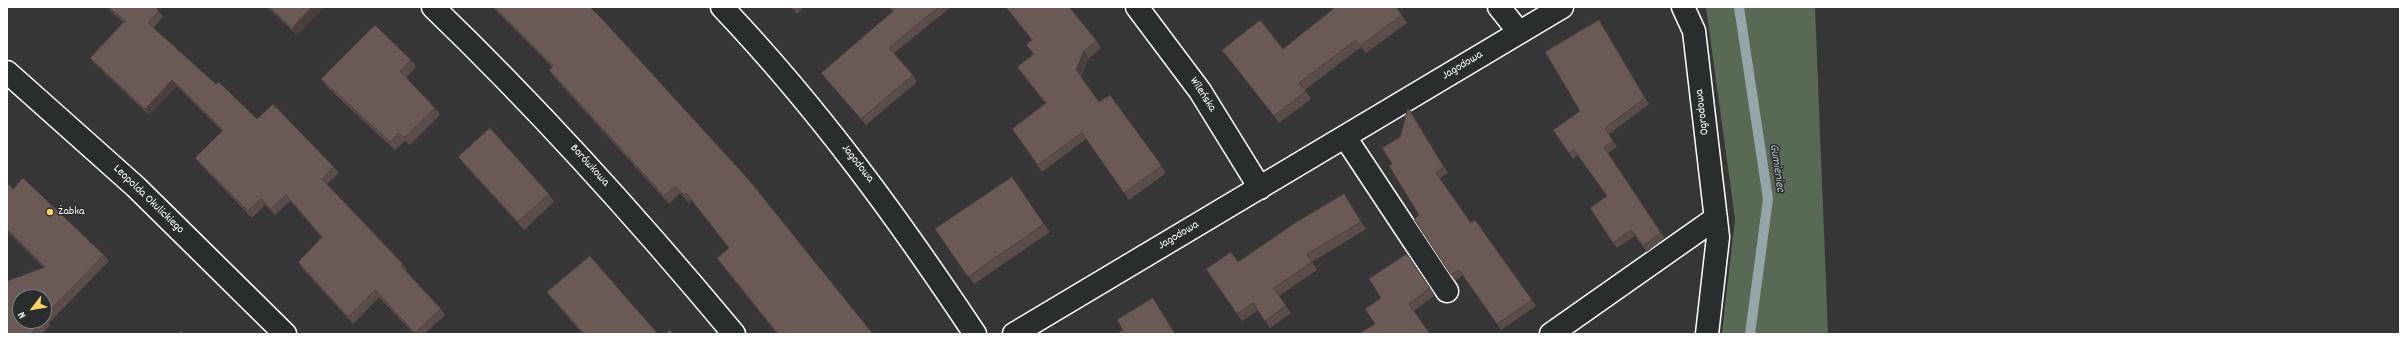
<!DOCTYPE html>
<meta charset="utf-8">
<style>
body{margin:0}
#map{position:relative;width:2407px;height:341px;overflow:hidden;background:#373636;font-family:Dekko,sans-serif}
canvas{display:block}
.frame{position:absolute;inset:0;border:8px solid #fff;pointer-events:none}
.north{position:absolute;left:12px;top:289px;width:40px;height:40px;box-sizing:border-box;background:#2a2d2e;border:1px solid #7f8182;border-radius:50%;rotate:239deg;font-size:11px;font-weight:700;line-height:16px;text-align:center;color:#fff}
.north::after{content:'';display:block;margin:auto;width:14px;height:18px;background:#ffd166;clip-path:polygon(50% 0,100% 100%,50% 72%,0 100%)}
</style>
<div id="map">
<canvas width="2407" height="341"></canvas>
<div class="frame"></div>
<div class="north">N</div>
</div>
<script>
const context = document.querySelector('canvas').getContext('2d');
context.lineJoin = 'round';
function fill(path, color) { context.fillStyle = color; context.fill(path, 'evenodd'); }
function strokePath(path, color, width, dash) { context.strokeStyle = color; context.lineWidth = width; context.lineCap = dash ? 'butt' : 'round'; context.setLineDash(dash || []); context.stroke(path); }
function write(font, color, halo, rows, align = 'center') {
  context.font = font + ' Dekko,sans-serif'; context.lineWidth = 3; context.setLineDash([]); context.textBaseline = 'middle'; context.strokeStyle = halo; context.fillStyle = color; for (const [text, x, y, turn = 0] of rows) {
    context.save(); context.translate(x, y); context.rotate((+turn || 0) * Math.PI / 180); context.textAlign = isNaN(turn) ? turn : align; if (halo) context.strokeText(text, 0, 0); context.fillText(text, 0, 0); context.restore();
  }
}
fill(new Path2D(`
 M 1706,7 L 1815,7 L 1828,334 L 1722,334 L 1735,219 Z`), '#586a54');
strokePath(new Path2D(`
 M 1739,7 L 1768,199 L 1750,334`), '#94a6a9', 10);
const street = new Path2D(`
 M 433,7 C 540,110 639,220 734,334
 M 722,7 C 818,108 898,218 975,334
 M 1137,7 L 1200,91 L 1260,188
 M 1499,7 L 1519,32
 M 1683,7 L 1694,31 L 1718,237 L 1707,334
 M 1345,137 L 1447,291
 M 1014,334 L 1562,7
 M 1551,334 L 1716,218`);
const secondary = new Path2D(`
 M 7,72 L 136,187 L 285,334`);
strokePath(street, '#fff', 25);
strokePath(secondary, '#fff', 25);
strokePath(street, '#2a2d2e', 22);
strokePath(secondary, '#2a2d2e', 22);
fill(new Path2D(`
 M 106,7 L 155,7 L 159,11 L 163,17 L 153,28 L 216,84 L 257,119 L 334,167 L 339,173 L 327,184 L 403,264 L 407,270 L 406,271 L 441,309 L 445,315 L 424,334 L 414,334 L 379,297 L 353,324 L 302,268 L 298,262 L 322,238 L 290,201 L 275,215 L 265,205 L 252,218 L 200,164 L 195,158 L 222,131 L 177,86 L 149,115 L 95,64 L 90,58 L 123,22 Z
 M 267,7 L 324,7 L 297,35 Z
 M 492,7 L 590,7 L 873,334 L 777,334 L 722,265 L 717,258 L 729,248 L 691,200 L 689,203 L 680,193 L 669,204 L 554,77 L 549,70 L 552,67 Z
 M 791,7 L 804,7 L 797,14 Z
 M 888,7 L 951,7 L 894,53 L 913,75 L 917,82 L 866,125 L 826,79 L 821,73 L 893,12 Z
 M 1006,7 L 1069,7 L 1097,41 L 1101,48 L 1089,58 L 1081,76 L 1099,102 L 1110,95 L 1166,173 L 1129,200 L 1086,139 L 1042,172 L 1012,129 L 1045,103 L 1017,67 L 1033,54 L 1026,45 L 1032,40 Z
 M 1396,7 L 1407,23 L 1366,53 L 1361,47 L 1305,90 L 1311,99 L 1279,123 L 1222,50 L 1283,49 Z
 M 1599,20 L 1603,26 L 1649,104 L 1609,134 L 1617,147 L 1608,153 L 1665,238 L 1647,252 L 1635,236 L 1617,248 L 1590,208 L 1607,196 L 1578,155 L 1573,159 L 1553,130 L 1580,111 Z
 M 411,60 L 416,67 L 406,78 L 435,108 L 440,115 L 410,145 L 405,141 L 395,150 L 327,87 L 321,79 Z
 M 1408,108 L 1448,173 L 1440,178 L 1471,223 L 1475,220 L 1536,306 L 1501,330 L 1463,275 L 1455,281 L 1414,219 L 1419,215 L 1392,164 Z
 M 458,157 L 549,194 L 554,202 L 524,230 L 464,164 Z
 M 1012,177 L 1050,232 L 974,284 L 935,229 Z
 M 7,183 L 13,189 L 104,255 L 109,261 L 49,323 L 50,325 L 42,334 L 7,334 L 44,268 L 7,231 Z
 M 1344,194 L 1366,229 L 1312,262 L 1317,270 L 1279,296 L 1291,313 L 1270,328 L 1258,310 L 1242,321 L 1206,269 L 1238,262 Z
 M 1407,254 L 1435,295 L 1414,311 L 1375,324 L 1381,298 Z
 M 547,292 L 658,334 L 583,334 L 552,299 Z`), '#5c4d4a');
fill(new Path2D(`
 M 312,7 L 324,7 L 297,35 L 292,28 Z
 M 1599,20 L 1603,26 L 1649,104 L 1645,98 Z
 M 1084,51 L 1089,58 L 1080,76 L 1076,70 Z
 M 172,80 L 177,86 L 149,115 L 145,109 Z
 M 1408,108 L 1412,113 L 1448,173 L 1444,167 Z
 M 1344,194 L 1349,201 L 1366,229 L 1361,222 Z`), '#4b3e3c');
const building = new Path2D(`
 M 108,7 L 155,7 L 159,11 L 148,23 L 216,84 L 219,82 L 257,119 L 273,104 L 334,167 L 322,179 L 403,264 L 401,266 L 441,309 L 415,333 L 375,290 L 348,317 L 298,262 L 322,237 L 286,195 L 271,209 L 261,199 L 248,211 L 195,158 L 223,130 L 172,80 L 145,109 L 90,58 L 125,21 Z
 M 270,7 L 312,7 L 292,28 Z
 M 494,7 L 590,7 L 603,20 L 749,180 L 873,334 L 778,334 L 717,258 L 729,248 L 686,193 L 684,195 L 675,186 L 664,196 L 549,70 L 553,66 Z
 M 889,7 L 939,7 L 889,48 L 913,75 L 861,119 L 821,73 L 893,11 Z
 M 1006,7 L 1069,7 L 1097,41 L 1084,51 L 1076,70 L 1099,102 L 1110,95 L 1162,166 L 1124,193 L 1082,133 L 1038,165 L 1012,129 L 1046,103 L 1017,67 L 1034,54 L 1026,45 L 1032,40 Z
 M 1332,7 L 1396,7 L 1402,15 L 1360,46 L 1356,40 L 1299,83 L 1306,91 L 1274,116 L 1222,50 L 1260,20 L 1283,49 L 1333,9 Z
 M 1599,20 L 1645,98 L 1605,128 L 1613,141 L 1604,147 L 1661,233 L 1643,246 L 1631,230 L 1613,243 L 1590,208 L 1607,196 L 1574,150 L 1569,153 L 1553,130 L 1580,111 L 1545,52 Z
 M 375,25 L 411,60 L 400,71 L 435,108 L 404,138 L 399,133 L 390,142 L 321,79 Z
 M 1408,108 L 1444,167 L 1436,173 L 1471,223 L 1475,220 L 1532,300 L 1497,324 L 1459,270 L 1451,275 L 1414,219 L 1419,215 L 1389,166 L 1392,164 L 1382,148 L 1400,137 Z
 M 490,128 L 549,194 L 518,222 L 458,157 Z
 M 1012,177 L 1044,224 L 968,277 L 935,229 Z
 M 23,178 L 104,255 L 44,317 L 46,319 L 44,321 L 44,297 L 20,297 L 20,321 L 44,321 L 31,334 L 7,334 L 7,281 L 45,267 L 7,229 L 7,183 L 13,189 Z
 M 1344,194 L 1361,222 L 1307,254 L 1312,262 L 1274,288 L 1286,306 L 1265,321 L 1253,303 L 1237,314 L 1206,269 L 1231,252 L 1238,262 L 1295,223 Z
 M 1407,254 L 1430,288 L 1409,304 L 1430,334 L 1358,334 L 1375,324 L 1365,309 L 1381,298 L 1369,279 Z
 M 590,256 L 658,334 L 584,334 L 547,292 Z
 M 1153,298 L 1175,334 L 1115,334 L 1123,330 L 1117,320 Z
 M 670,330 L 673,334 L 665,334 Z
 M 182,331 L 183,334 L 176,334 Z`);
fill(building, '#6b5956');
strokePath(building, '#4b3e3c', 1);
for (const [x, y, r, color] of [
 [50,212,4,"#ffd166"]
]) { const dot = new Path2D(); dot.arc(x, y, r, 0, 2 * Math.PI); context.fillStyle = color; context.fill(dot); strokePath(dot, '#2a2d2e', 1.5); }
write('12px', '#fff', '#2a2d2e', [
 ["Jagodowa",1463,66,-31],
 ["Wileńska",1202,95,57],
 ["Ogrodowa",1703,112,-97],
 ["Jagodowa",857,164,52],
 ["Borówkowa",589,166,48],
 ["Leopolda Okulickiego",148,200,44],
 ["Jagodowa",1179,236,-31]
]);
write('12px', '#fff', '#2a2d2e', [
 ["Żabka",58,212]
], 'left');
write('italic 13px', '#aebcbe', '#2a2d2e', [
 ["Gumieniec",1776,168,82]
]);
</script>
